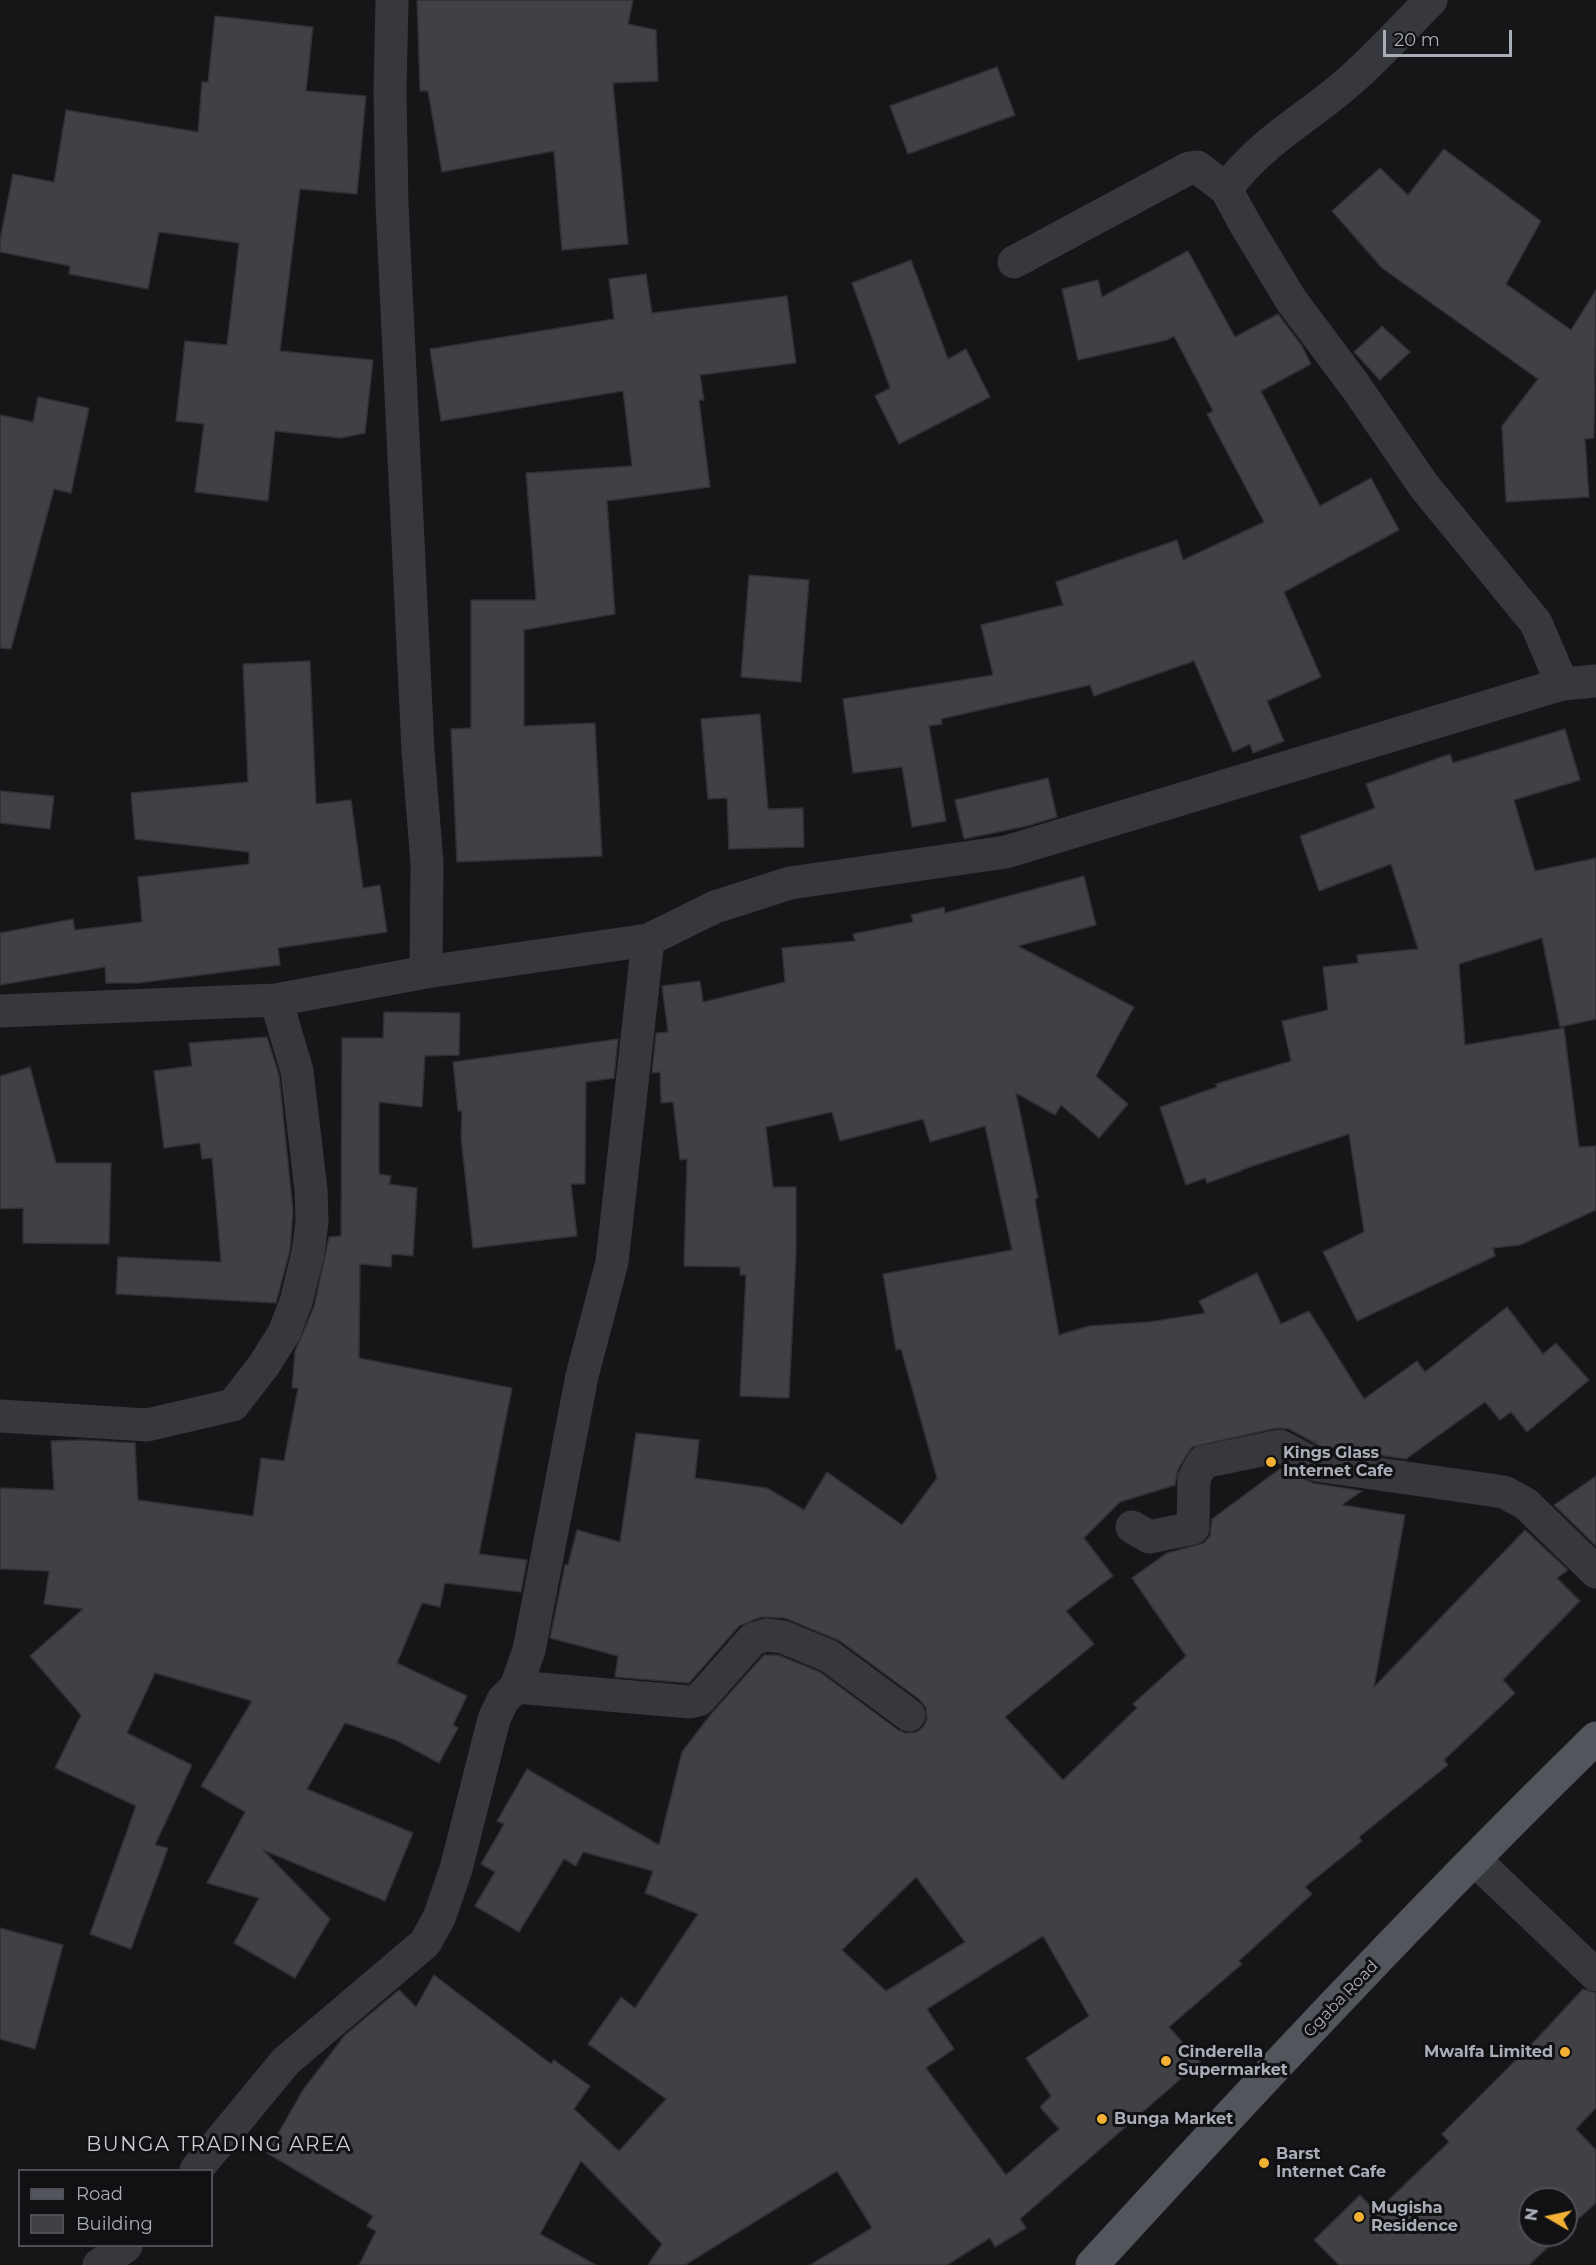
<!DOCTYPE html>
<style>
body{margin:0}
#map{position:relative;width:1596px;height:2265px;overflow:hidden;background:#161618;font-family:Montserrat,sans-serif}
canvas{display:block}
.legend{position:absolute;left:18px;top:2169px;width:195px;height:78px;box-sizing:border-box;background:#111113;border:2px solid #4d4f55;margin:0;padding:8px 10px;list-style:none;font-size:18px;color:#a8adb8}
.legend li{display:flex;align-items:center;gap:12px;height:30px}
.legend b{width:30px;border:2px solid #4d4f55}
.north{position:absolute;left:1518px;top:2187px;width:60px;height:60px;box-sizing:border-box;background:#111113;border:2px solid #4d4f55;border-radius:50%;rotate:279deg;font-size:16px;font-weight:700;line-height:24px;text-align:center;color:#a8adb8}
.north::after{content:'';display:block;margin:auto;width:21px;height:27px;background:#f2b134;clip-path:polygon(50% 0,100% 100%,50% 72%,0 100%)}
.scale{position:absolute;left:1383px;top:30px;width:129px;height:27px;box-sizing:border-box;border:3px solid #a8adb8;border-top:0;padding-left:8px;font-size:18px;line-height:21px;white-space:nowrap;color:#a8adb8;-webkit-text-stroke:4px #111113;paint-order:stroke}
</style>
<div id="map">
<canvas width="1596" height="2265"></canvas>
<ul class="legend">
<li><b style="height:8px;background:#53555c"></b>Road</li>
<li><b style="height:16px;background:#404145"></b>Building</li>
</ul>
<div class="north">N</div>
<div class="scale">20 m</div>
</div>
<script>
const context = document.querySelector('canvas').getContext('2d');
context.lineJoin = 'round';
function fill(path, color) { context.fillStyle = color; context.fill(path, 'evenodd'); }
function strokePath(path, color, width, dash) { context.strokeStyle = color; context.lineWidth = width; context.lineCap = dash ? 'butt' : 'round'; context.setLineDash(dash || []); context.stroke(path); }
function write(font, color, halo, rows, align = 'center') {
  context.font = font + ' Montserrat,sans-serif'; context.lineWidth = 6; context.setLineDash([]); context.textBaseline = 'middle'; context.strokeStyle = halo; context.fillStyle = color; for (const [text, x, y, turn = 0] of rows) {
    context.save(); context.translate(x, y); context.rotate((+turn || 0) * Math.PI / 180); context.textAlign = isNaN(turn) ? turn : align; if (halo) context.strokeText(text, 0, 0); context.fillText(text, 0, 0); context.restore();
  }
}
const building = new Path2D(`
 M 417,0 L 633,0 L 628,24 L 656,30 L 658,81 L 613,83 L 628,244 L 562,250 L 554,151 L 442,172 L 428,91 L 420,91 Z
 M 215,16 L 313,27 L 306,91 L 366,96 L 357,194 L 300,189 L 280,351 L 373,360 L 365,433 L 340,438 L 275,431 L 268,501 L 195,492 L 204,424 L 176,421 L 185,341 L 227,345 L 239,243 L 159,232 L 148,289 L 69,274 L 70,266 L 0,252 L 0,240 L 13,174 L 54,182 L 66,110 L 198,132 L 202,82 L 208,82 Z
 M 997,67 L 1015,115 L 908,154 L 890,106 Z
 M 1444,149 L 1541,221 L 1506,284 L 1571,330 L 1596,290 L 1594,438 L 1585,439 L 1589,497 L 1506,502 L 1502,426 L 1538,379 L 1382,268 L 1332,211 L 1380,168 L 1408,195 Z
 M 1188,251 L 1235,337 L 1278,314 L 1302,346 L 1311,364 L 1261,391 L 1320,506 L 1371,478 L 1399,530 L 1284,592 L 1321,677 L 1267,701 L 1284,741 L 1253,753 L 1250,744 L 1233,752 L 1194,661 L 1094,696 L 1090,685 L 941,719 L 942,724 L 929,726 L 946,821 L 912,827 L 902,767 L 853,773 L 843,699 L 993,675 L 981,625 L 1063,605 L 1056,582 L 1177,540 L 1183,560 L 1264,522 L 1207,414 L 1213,411 L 1174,336 L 1167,340 L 1078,360 L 1062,289 L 1098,280 L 1102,297 Z
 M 911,260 L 948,359 L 966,349 L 990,397 L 899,444 L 875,396 L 890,388 L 852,283 Z
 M 646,274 L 652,313 L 787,296 L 796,363 L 700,375 L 704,400 L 699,400 L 710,487 L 607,501 L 615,614 L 524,630 L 524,726 L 595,723 L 602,856 L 457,862 L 451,729 L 471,728 L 471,600 L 536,600 L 526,473 L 632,466 L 623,391 L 441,421 L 430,349 L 614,319 L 609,279 Z
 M 1382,326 L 1410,352 L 1380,380 L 1354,352 Z
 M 38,397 L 89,408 L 71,493 L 54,489 L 11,649 L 0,648 L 0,415 L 33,422 Z
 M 749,575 L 809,580 L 801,682 L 741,677 Z
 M 310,661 L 316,804 L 351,800 L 363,888 L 380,885 L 387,932 L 278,948 L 280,965 L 138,983 L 106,983 L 105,967 L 0,985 L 0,933 L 73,919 L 75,930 L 142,922 L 138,877 L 249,864 L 249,852 L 135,839 L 131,793 L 248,782 L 243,664 Z
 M 760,714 L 768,809 L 803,808 L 804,847 L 729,849 L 727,798 L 708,799 L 701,719 Z
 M 1565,729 L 1580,780 L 1514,800 L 1535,871 L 1596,858 L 1596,1019 L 1560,1027 L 1542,938 L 1459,964 L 1465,1045 L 1564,1028 L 1579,1147 L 1596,1146 L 1596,1210 L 1520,1245 L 1493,1248 L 1495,1256 L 1357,1321 L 1323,1252 L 1364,1232 L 1349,1134 L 1241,1170 L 1241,1171 L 1207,1183 L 1205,1178 L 1186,1185 L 1160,1107 L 1217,1087 L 1216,1084 L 1291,1061 L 1282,1021 L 1328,1010 L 1323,967 L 1358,963 L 1357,955 L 1418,949 L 1391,864 L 1319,891 L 1300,836 L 1375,808 L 1366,784 L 1450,754 L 1453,763 Z
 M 1048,778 L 1057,817 L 1027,826 L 964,839 L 955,800 Z
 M 0,791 L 54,796 L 50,829 L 0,823 Z
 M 1084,876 L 1096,925 L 1018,946 L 1134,1007 L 1096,1076 L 1128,1104 L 1099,1138 L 1061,1105 L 1055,1115 L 1016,1093 L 1038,1198 L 1035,1199 L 1059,1335 L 1089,1326 L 1149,1322 L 1205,1313 L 1199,1301 L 1257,1273 L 1281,1324 L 1309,1311 L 1364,1399 L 1417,1361 L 1425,1372 L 1507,1307 L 1543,1354 L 1556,1343 L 1589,1380 L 1527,1432 L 1511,1412 L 1500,1420 L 1485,1402 L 1406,1459 L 1322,1447 L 1314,1443 L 1316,1441 L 1313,1442 L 1289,1429 L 1277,1428 L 1192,1447 L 1178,1469 L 1175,1485 L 1120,1502 L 1084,1538 L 1113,1576 L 1066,1611 L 1094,1644 L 1005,1717 L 1063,1780 L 1137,1708 L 1133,1704 L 1186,1656 L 1132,1578 L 1167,1553 L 1204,1543 L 1210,1536 L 1212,1519 L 1281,1468 L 1313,1483 L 1362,1491 L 1342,1505 L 1405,1515 L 1374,1687 L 1525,1530 L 1568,1570 L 1557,1578 L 1580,1601 L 1503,1680 L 1515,1693 L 1444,1760 L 1448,1765 L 1359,1837 L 1362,1841 L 1305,1887 L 1312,1894 L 1239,1961 L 1242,1964 L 1169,2027 L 1200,2062 L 1020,2219 L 1026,2228 L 995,2247 L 990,2238 L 947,2265 L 810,2265 L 872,2228 L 837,2171 L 685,2265 L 648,2265 L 662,2244 L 581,2161 L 540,2234 L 596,2265 L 359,2265 L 376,2231 L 367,2226 L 373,2216 L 267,2153 L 303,2090 L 345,2035 L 399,1990 L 416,2007 L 434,1975 L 551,2064 L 554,2060 L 590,2086 L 574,2109 L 619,2151 L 666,2099 L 588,2044 L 621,1997 L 635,2008 L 698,1914 L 645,1893 L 653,1871 L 583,1852 L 576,1866 L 564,1859 L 519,1932 L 475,1906 L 495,1872 L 481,1864 L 504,1824 L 497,1821 L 527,1769 L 659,1845 L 682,1752 L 711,1714 L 764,1655 L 778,1655 L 820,1672 L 898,1730 L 906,1733 L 917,1732 L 924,1726 L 927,1718 L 926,1708 L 920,1700 L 840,1641 L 785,1618 L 761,1617 L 739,1626 L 689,1683 L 615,1677 L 618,1656 L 550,1638 L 565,1565 L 568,1565 L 577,1530 L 620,1542 L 636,1433 L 699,1440 L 695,1478 L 767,1488 L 804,1510 L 827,1472 L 902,1525 L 937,1478 L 901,1349 L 896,1350 L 883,1274 L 1012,1250 L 985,1126 L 930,1142 L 923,1119 L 840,1141 L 832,1112 L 766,1127 L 773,1187 L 796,1187 L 796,1253 L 789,1398 L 740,1396 L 746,1275 L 740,1275 L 740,1267 L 684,1266 L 687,1159 L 680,1160 L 673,1102 L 661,1103 L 660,1072 L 652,1073 L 656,1033 L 668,1032 L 662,986 L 700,981 L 703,1002 L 785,982 L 782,948 L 855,941 L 853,934 L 913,922 L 911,915 L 944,907 L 945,913 ZM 916,1877 L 965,1942 L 886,1991 L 842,1950 ZM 1043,1936 L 1089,2016 L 1026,2058 L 1051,2096 L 1040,2107 L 1059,2129 L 1006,2175 L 926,2068 L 954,2049 L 927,2009 Z
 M 384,1012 L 460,1013 L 459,1055 L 425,1056 L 422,1107 L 379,1102 L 379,1174 L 391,1176 L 389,1184 L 417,1188 L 413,1256 L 392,1254 L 391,1267 L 360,1264 L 359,1358 L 512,1388 L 479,1554 L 527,1560 L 521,1592 L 445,1583 L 440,1607 L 422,1603 L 397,1663 L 467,1696 L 453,1725 L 458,1728 L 439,1763 L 396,1740 L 345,1723 L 307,1789 L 413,1833 L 385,1901 L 263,1850 L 330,1919 L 295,1978 L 234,1943 L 259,1898 L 207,1883 L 245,1812 L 201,1786 L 252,1701 L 155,1673 L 127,1733 L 192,1765 L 155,1845 L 168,1848 L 131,1949 L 90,1934 L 136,1806 L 55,1768 L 81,1715 L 30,1656 L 83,1609 L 44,1604 L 49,1571 L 0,1569 L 0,1488 L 54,1490 L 51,1441 L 82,1440 L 135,1443 L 138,1500 L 253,1516 L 261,1458 L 284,1461 L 298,1388 L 292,1388 L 295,1351 L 314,1307 L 329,1237 L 341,1236 L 342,1038 L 383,1038 Z
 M 267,1037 L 279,1075 L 293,1211 L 290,1250 L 276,1303 L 116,1294 L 118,1257 L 221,1262 L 212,1158 L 202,1159 L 200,1143 L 164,1148 L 154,1071 L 192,1066 L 189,1043 Z
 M 618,1039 L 614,1078 L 586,1082 L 585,1184 L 571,1184 L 577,1236 L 473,1248 L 461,1137 L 462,1111 L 458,1111 L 453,1062 Z
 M 30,1067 L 56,1163 L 111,1163 L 109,1244 L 23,1243 L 23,1208 L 0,1209 L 0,1076 Z
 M 1596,1476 L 1596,1546 L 1554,1505 Z
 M 0,1928 L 63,1945 L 35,2049 L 0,2039 Z
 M 1583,1989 L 1596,1993 L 1596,2108 L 1576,2129 L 1596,2150 L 1596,2203 L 1566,2230 L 1566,2199 L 1530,2199 L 1530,2235 L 1561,2235 L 1529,2265 L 1339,2265 L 1314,2240 L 1360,2195 L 1376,2212 L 1449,2142 L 1442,2134 L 1529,2047 Z`);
fill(building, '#404145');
strokePath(building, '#303034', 1.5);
strokePath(new Path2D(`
 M 392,0 L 390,91 L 392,205 L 418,751 L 427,863 L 426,972
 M 1431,0 C 1405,26 1380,54 1353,78 C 1309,118 1263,139 1226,189 L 1245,224 L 1291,300 L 1356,387 L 1424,486 L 1536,623 L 1562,684
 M 1014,262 L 1189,168 L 1197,167 L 1226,189
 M 0,1011 L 276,1000 L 426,972 L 648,940 L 715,907 L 790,883 L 1006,852 L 1562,684 L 1596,681
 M 0,1416 L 147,1425 L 233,1405 L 264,1365 L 284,1333 L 296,1302 L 308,1253 L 312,1222 L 311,1190 L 297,1071 L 276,1000
 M 1132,1527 L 1149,1537 L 1193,1528 L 1194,1478 L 1203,1462 L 1280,1446 L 1316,1465 L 1504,1492 L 1526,1504 L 1596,1572
 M 516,1687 L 690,1702 L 699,1700 L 753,1639 L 766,1635 L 783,1637 L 829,1656 L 909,1715
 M 1475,1860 L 1596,1975
 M 196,2170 L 286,2061 L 425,1943 L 439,1918 L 456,1869 L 494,1719 L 503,1700 L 516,1687 L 529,1650 L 582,1376 L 612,1262 L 648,940
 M 99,2265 L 126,2246`), '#37383d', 33);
strokePath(new Path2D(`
 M 1092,2265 C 1256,2086 1422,1908 1596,1738`), '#53555c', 33);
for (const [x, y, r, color] of [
 [1271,1462,6,"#f2b134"],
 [1565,2052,6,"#f2b134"],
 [1166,2061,6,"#f2b134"],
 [1102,2119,6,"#f2b134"],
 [1264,2163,6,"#f2b134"],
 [1359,2217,6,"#f2b134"]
]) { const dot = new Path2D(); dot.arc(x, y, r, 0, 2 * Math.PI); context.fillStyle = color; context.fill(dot); strokePath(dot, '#111113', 2); }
write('bold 16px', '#a8adb8', '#111113', [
 ["Kings Glass",1283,1453],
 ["Internet Cafe",1283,1471],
 ["Cinderella",1178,2052],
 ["Supermarket",1178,2070],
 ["Mwalfa Limited",1553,2052,"right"],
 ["Bunga Market",1114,2119],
 ["Barst",1276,2154],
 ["Internet Cafe",1276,2172],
 ["Mugisha",1371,2208],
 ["Residence",1371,2226]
], 'left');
write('16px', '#a8adb8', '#111113', [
 ["Ggaba Road",1341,1999,-46]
]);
context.letterSpacing = '1.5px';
write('20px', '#c9ccd4', '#111113', [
 ["BUNGA TRADING AREA",219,2145]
]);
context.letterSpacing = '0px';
</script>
